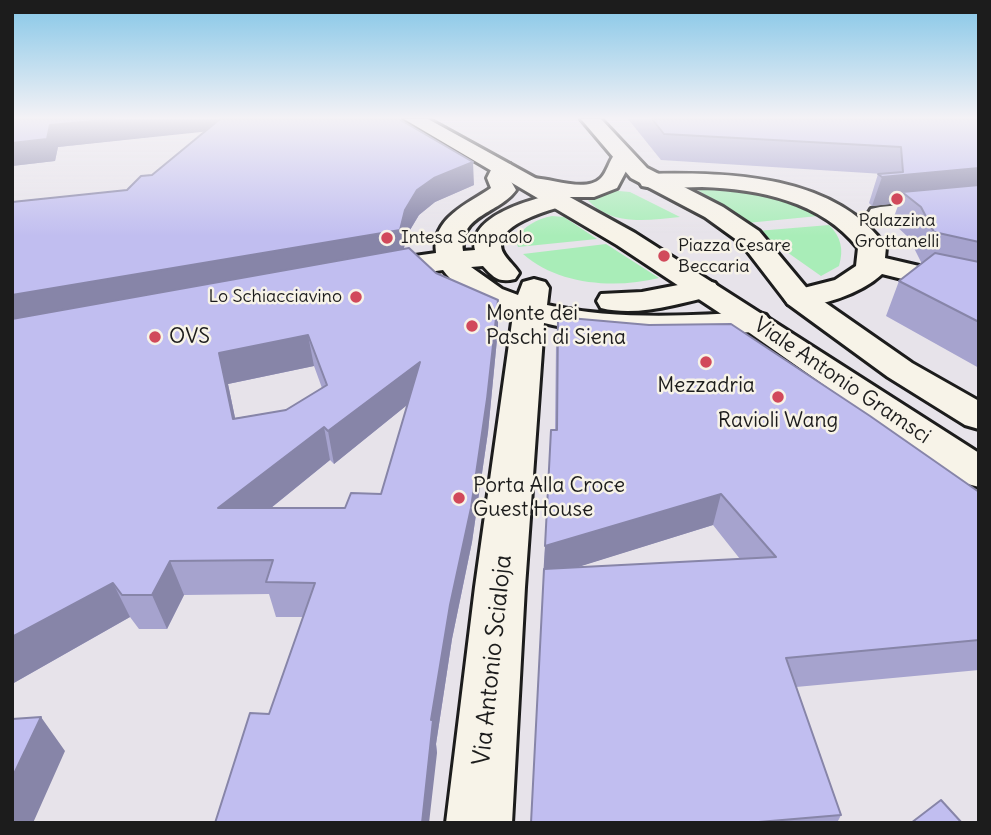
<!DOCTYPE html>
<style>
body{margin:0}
#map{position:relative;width:991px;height:835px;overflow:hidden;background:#e7e3ea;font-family:Delius,sans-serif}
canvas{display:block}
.frame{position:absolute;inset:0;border:14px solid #1c1c1c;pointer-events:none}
</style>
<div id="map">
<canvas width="991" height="835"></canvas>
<div class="frame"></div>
</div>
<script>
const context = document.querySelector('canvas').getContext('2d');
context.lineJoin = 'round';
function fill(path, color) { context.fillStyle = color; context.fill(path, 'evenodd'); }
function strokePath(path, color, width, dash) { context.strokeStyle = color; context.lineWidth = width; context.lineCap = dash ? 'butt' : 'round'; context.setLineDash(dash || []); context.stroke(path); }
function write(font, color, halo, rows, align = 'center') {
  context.font = font + ' Delius,sans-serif'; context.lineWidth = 5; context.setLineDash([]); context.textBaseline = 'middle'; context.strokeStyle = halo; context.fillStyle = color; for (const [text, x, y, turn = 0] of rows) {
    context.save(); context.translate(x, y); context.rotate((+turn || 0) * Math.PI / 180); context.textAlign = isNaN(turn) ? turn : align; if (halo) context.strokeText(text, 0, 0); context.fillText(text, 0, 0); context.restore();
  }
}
fill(new Path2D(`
 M 692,186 C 732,189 785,190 818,216 L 747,223 Z
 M 608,190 L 630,192 L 680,217 C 648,220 611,227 587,199 L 587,195 Z
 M 552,216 L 564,217 L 597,239 L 518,247 L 516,240 C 523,226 537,219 552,216 Z
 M 829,225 C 841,237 844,249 839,266 L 821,276 L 757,231 Z
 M 606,244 L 659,278 C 615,289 558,285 523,254 Z`), '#a9edb8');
const minor = new Path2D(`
 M 622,152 L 629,154 L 633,158 L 617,188 L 594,197 L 568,197 L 570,200 L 566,205 C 550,210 500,223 501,245 C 501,256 514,264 519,273 L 515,279 C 499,283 494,278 483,266 L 471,267 L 502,289 L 518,295 L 523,282 L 534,279 L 545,282 L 549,288 L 547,305 C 614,320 686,316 755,312 L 766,315 L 771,322 L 766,329 L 755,332 C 685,335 613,340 544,323 L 525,587 L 512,823 L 446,823 L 475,587 L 513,315 C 487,304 460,293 443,270 L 372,280 L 362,277 L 358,271 L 362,265 L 372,262 L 436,253 C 431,218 468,204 491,188 L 487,178 L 494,164 L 510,164 L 513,169 L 509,178 L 516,190 C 499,214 459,214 463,251 L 475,250 C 468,217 527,201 550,195 L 524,189 L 521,184 L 524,179 C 544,174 584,195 601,178 C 607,172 609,161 615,154 Z
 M 650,174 C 729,172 836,175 886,247 L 885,258 L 979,280 L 979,298 L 882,274 C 862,293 815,311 788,304 L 784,298 L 788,292 L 835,280 L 856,266 L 858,248 C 821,201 759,189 702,187 C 682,187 660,190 642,186 L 639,181 L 642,176 Z
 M 979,197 L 979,211 L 880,221 L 871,219 L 868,214 L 871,209 L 880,207 Z
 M 704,280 L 715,283 L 719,289 L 715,295 C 679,304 637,317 601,308 L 597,301 L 601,294 L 642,292 Z`);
const major = new Path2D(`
 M 404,119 L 428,119 L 635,233 L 979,453 L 979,487 L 964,483 L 744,329 L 617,245 Z
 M 581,119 L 601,119 L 647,168 L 723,207 L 759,231 L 810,292 L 912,363 L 979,401 L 979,429 L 965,425 L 888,377 L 788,304 L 741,243 L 705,217 L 631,178 Z`);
strokePath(minor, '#1c1c1c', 6);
strokePath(major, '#1c1c1c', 6);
fill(minor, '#f7f3e8');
fill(major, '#f7f3e8');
fill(new Path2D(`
 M 12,119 L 399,119 L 474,185 L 435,202 L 419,215 L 407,235 L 404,248 L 436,273 L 498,300 L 498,329 L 488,432 L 472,542 L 452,639 L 436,744 L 437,753 L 269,714 L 303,617 L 276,617 L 269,594 L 184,595 L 167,629 L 139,629 L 130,617 L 12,684 L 127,190 L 152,175 L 205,131 L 58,147 L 55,161 L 12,166 ZM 314,366 L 322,388 L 286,410 L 235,418 L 228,384 ZM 407,405 L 381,494 L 345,508 L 271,508 L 330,460 L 334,464 Z
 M 628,119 L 979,119 L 979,368 L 886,316 L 899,281 L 922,264 L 909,238 L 892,222 L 899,203 L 872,206 L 869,203 L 878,174 L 883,174 L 661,160 Z
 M 558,317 L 979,492 L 979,670 L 796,687 L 841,815 L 837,823 L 531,823 L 551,430 L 555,430 L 556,344 ZM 713,525 L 740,559 L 577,567 Z`), '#a6a3ce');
fill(new Path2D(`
 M 115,119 L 237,119 L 239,128 L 58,147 L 55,161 L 12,166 L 12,143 L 50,125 Z
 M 473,162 L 474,185 L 435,202 L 419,215 L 407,235 L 402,256 L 12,326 L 12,295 L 405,210 L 417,190 L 434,178 Z
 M 979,168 L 979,195 L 902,192 L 899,203 L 872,206 L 882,177 Z
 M 498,300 L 498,329 L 488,432 L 472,542 L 452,639 L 436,744 L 437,753 L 429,823 L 422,823 L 431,720 Z
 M 308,335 L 314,366 L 228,384 L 242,451 L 233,419 L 219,353 Z
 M 420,362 L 422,393 L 334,464 L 328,431 Z
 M 324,427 L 330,460 L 229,542 L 218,508 Z
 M 721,494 L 713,525 L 543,578 L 545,546 Z
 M 170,561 L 184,595 L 167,629 L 152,595 Z
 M 113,583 L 130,617 L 12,684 L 12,637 Z
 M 41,717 L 65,751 L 33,823 L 12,823 L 12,778 Z`), '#8785a8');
const building = new Path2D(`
 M 12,119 L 115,119 L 50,125 L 47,139 L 12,143 Z
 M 220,119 L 399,119 L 473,162 L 434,178 L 417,190 L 405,210 L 400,230 L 12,295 L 12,202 L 127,190 L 141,176 L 152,175 Z
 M 652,119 L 979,119 L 979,168 L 882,177 L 878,174 L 903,172 L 901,147 L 664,134 Z
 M 979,185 L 979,242 L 934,232 L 921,207 L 902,192 Z
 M 409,248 L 436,273 L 498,300 L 487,399 L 471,508 L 450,605 L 431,720 L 433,720 L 422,823 L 215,823 L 250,713 L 269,714 L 315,583 L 266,582 L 273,560 L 170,561 L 152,595 L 122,595 L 113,583 L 12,637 L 12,319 ZM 308,335 L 327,385 L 286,410 L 233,419 L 219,353 ZM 420,362 L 381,494 L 351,493 L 345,508 L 218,508 L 324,427 L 328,431 Z
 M 935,253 L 979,262 L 979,322 L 899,281 Z
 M 558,317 L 649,325 L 731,324 L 870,416 L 979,492 L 979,640 L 786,658 L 841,815 L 747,823 L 531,823 L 544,569 L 776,557 L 721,494 L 545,546 L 551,430 L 557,430 Z
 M 41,717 L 12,778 L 12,719 Z
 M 941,800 L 962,823 L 911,823 Z`);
fill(building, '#c1bef0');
strokePath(building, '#8785a8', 2);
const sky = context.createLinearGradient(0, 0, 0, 236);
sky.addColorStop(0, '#84c6e7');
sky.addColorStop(0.5, '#f4f2f6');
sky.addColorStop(1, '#f4f2f600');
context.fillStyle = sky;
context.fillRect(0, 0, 991, 236);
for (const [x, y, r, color] of [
 [897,199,7,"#d1495b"],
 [387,238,7,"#d1495b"],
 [664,256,7,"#d1495b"],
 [356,297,7,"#d1495b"],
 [472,326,7,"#d1495b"],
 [155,337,7,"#d1495b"],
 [706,362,7,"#d1495b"],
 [778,397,7,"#d1495b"],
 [459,498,7,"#d1495b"]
]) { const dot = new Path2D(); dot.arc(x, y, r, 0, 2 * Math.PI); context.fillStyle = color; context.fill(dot); strokePath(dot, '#f7f3e8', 2.5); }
write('18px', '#1c1c1c', '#f7f3e8', [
 ["Palazzina",897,221,"center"],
 ["Grottanelli",897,242,"center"],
 ["Intesa Sanpaolo",401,238],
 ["Piazza Cesare",678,246],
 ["Beccaria",678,267],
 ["Lo Schiacciavino",342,297,"right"]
], 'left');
write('21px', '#1c1c1c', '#f7f3e8', [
 ["Monte dei",486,314],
 ["Paschi di Siena",486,338],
 ["OVS",169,337],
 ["Mezzadria",706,386,"center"],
 ["Ravioli Wang",778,421,"center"],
 ["Porta Alla Croce",473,486],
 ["Guest House",473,510]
], 'left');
write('21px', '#1c1c1c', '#f7f3e8', [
 ["Viale Antonio Gramsci",842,381,34]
]);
write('24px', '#1c1c1c', '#f7f3e8', [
 ["Via Antonio Scialoja",493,660,-84]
]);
</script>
